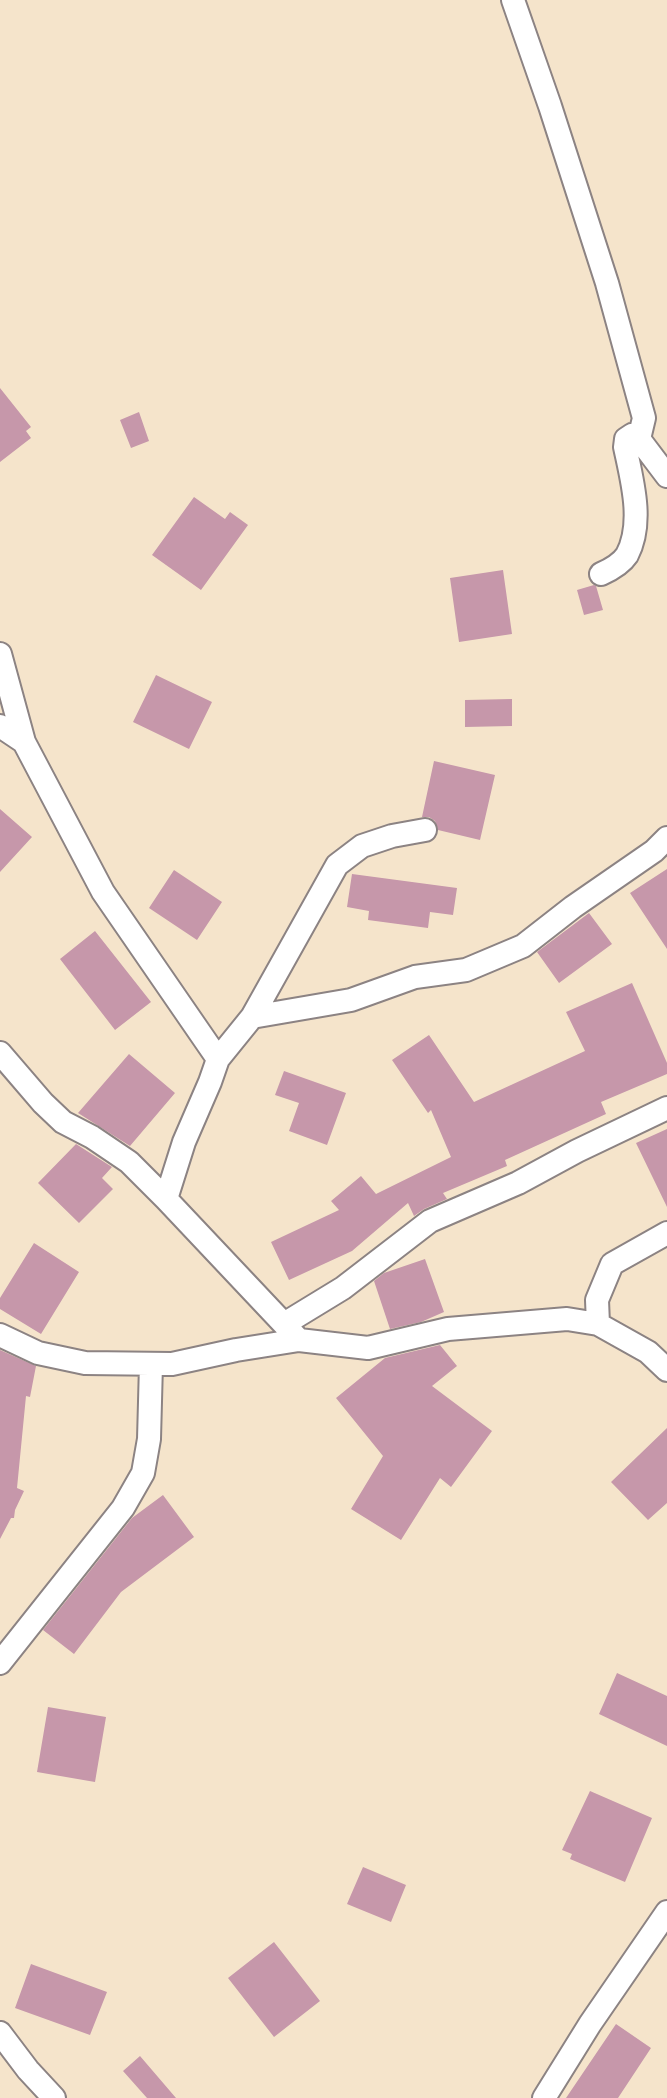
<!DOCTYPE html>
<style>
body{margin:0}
canvas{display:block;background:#f5e4cb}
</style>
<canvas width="667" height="2098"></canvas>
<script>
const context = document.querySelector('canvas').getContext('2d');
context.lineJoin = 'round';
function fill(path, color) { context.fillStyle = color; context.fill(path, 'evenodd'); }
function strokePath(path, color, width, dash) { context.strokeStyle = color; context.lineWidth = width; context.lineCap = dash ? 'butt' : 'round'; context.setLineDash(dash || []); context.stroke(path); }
fill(new Path2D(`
 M 0,388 L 31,427 L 26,431 L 31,438 L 0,462 Z
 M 139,412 L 149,441 L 131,448 L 120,420 Z
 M 194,497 L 225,519 L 230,512 L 248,525 L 201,590 L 152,555 Z
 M 503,570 L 512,634 L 459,642 L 450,578 Z
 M 594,585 L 596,586 L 603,610 L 584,615 L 577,590 Z
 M 156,675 L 212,702 L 189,749 L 133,722 Z
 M 512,699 L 512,726 L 465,727 L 465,700 Z
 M 434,761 L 495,775 L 480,840 L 438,830 L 435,821 L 429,817 L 422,817 Z
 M 0,809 L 32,837 L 0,872 Z
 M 667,869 L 667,949 L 630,893 Z
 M 174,870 L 222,902 L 197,940 L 149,908 Z
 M 352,874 L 457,888 L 453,915 L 430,912 L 428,928 L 368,920 L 369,911 L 347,907 Z
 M 589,913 L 612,944 L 559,983 L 537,952 Z
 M 95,931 L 151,1002 L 115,1030 L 60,959 Z
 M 632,983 L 667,1063 L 667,1074 L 601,1102 L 606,1114 L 505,1160 L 507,1166 L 443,1193 L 447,1199 L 424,1209 L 414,1216 L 408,1203 L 352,1251 L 289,1280 L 271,1242 L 339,1210 L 331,1201 L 361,1176 L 376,1194 L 451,1157 L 431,1110 L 428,1113 L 392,1060 L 429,1035 L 474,1102 L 585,1051 L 566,1012 Z
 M 129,1054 L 175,1093 L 130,1146 L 78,1113 Z
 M 284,1071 L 346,1093 L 327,1145 L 289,1131 L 299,1103 L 275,1095 Z
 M 667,1129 L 667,1207 L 636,1143 Z
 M 76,1144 L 112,1167 L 102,1178 L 113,1189 L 79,1223 L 38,1183 Z
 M 34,1243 L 79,1272 L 41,1334 L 0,1309 L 0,1298 Z
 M 425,1259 L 444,1312 L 421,1322 L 390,1329 L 374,1281 L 384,1273 Z
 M 440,1345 L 457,1366 L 432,1386 L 492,1431 L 451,1487 L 440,1478 L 401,1540 L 351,1509 L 383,1456 L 336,1398 L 385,1358 Z
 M 0,1350 L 36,1366 L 30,1397 L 26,1396 L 17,1488 L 24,1491 L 15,1510 L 14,1518 L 11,1518 L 0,1539 Z
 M 667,1428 L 667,1503 L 648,1520 L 611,1482 Z
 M 163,1495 L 194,1537 L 121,1592 L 74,1654 L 43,1630 L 132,1518 Z
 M 617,1673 L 667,1696 L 667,1746 L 599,1714 Z
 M 48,1707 L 106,1717 L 95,1782 L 37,1772 Z
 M 590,1791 L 652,1818 L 625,1882 L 570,1859 L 572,1854 L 562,1850 Z
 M 363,1867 L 406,1885 L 391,1922 L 347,1904 Z
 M 274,1942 L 320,2001 L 274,2037 L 228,1978 Z
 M 31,1964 L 107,1992 L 90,2035 L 15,2008 Z
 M 616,2024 L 651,2048 L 618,2098 L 566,2098 Z
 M 140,2056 L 176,2098 L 147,2098 L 123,2071 Z`), '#c697aa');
const street = new Path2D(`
 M 513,0 L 550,106 L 607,283 L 644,418 L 639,439
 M 601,574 C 610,570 621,564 627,555 C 644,523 632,480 625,447 L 626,439 L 632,435 L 639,439 L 667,476
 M 0,654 L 24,742 L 103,892 L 218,1059 L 210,1082 L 184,1142 L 166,1199 L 299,1340
 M 0,726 L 24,742
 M 252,1017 L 351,1000 L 415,977 L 466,970 L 523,946 L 573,907 L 654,851 L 667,838
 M 0,1053 L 43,1103 L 63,1122 L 92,1137 L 129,1162 L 166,1199
 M 218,1059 L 252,1017 L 337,865 L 362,846 L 392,836 L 425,830
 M 284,1324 L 343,1288 L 430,1221 L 518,1183 L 577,1151 L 667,1108
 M 598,1324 L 597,1300 L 612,1264 L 667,1233
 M 0,1335 L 38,1353 L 85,1363 L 172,1364 L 236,1350 L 299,1340 L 368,1348 L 448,1329 L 567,1319 L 598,1324 L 648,1352 L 667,1370
 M 0,1663 L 123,1508 L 143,1473 L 149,1439 L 151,1364
 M 0,2033 L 28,2070 L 54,2098
 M 544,2098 L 590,2024 L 667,1912`);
strokePath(street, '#8c8383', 26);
strokePath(street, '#fff', 22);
</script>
